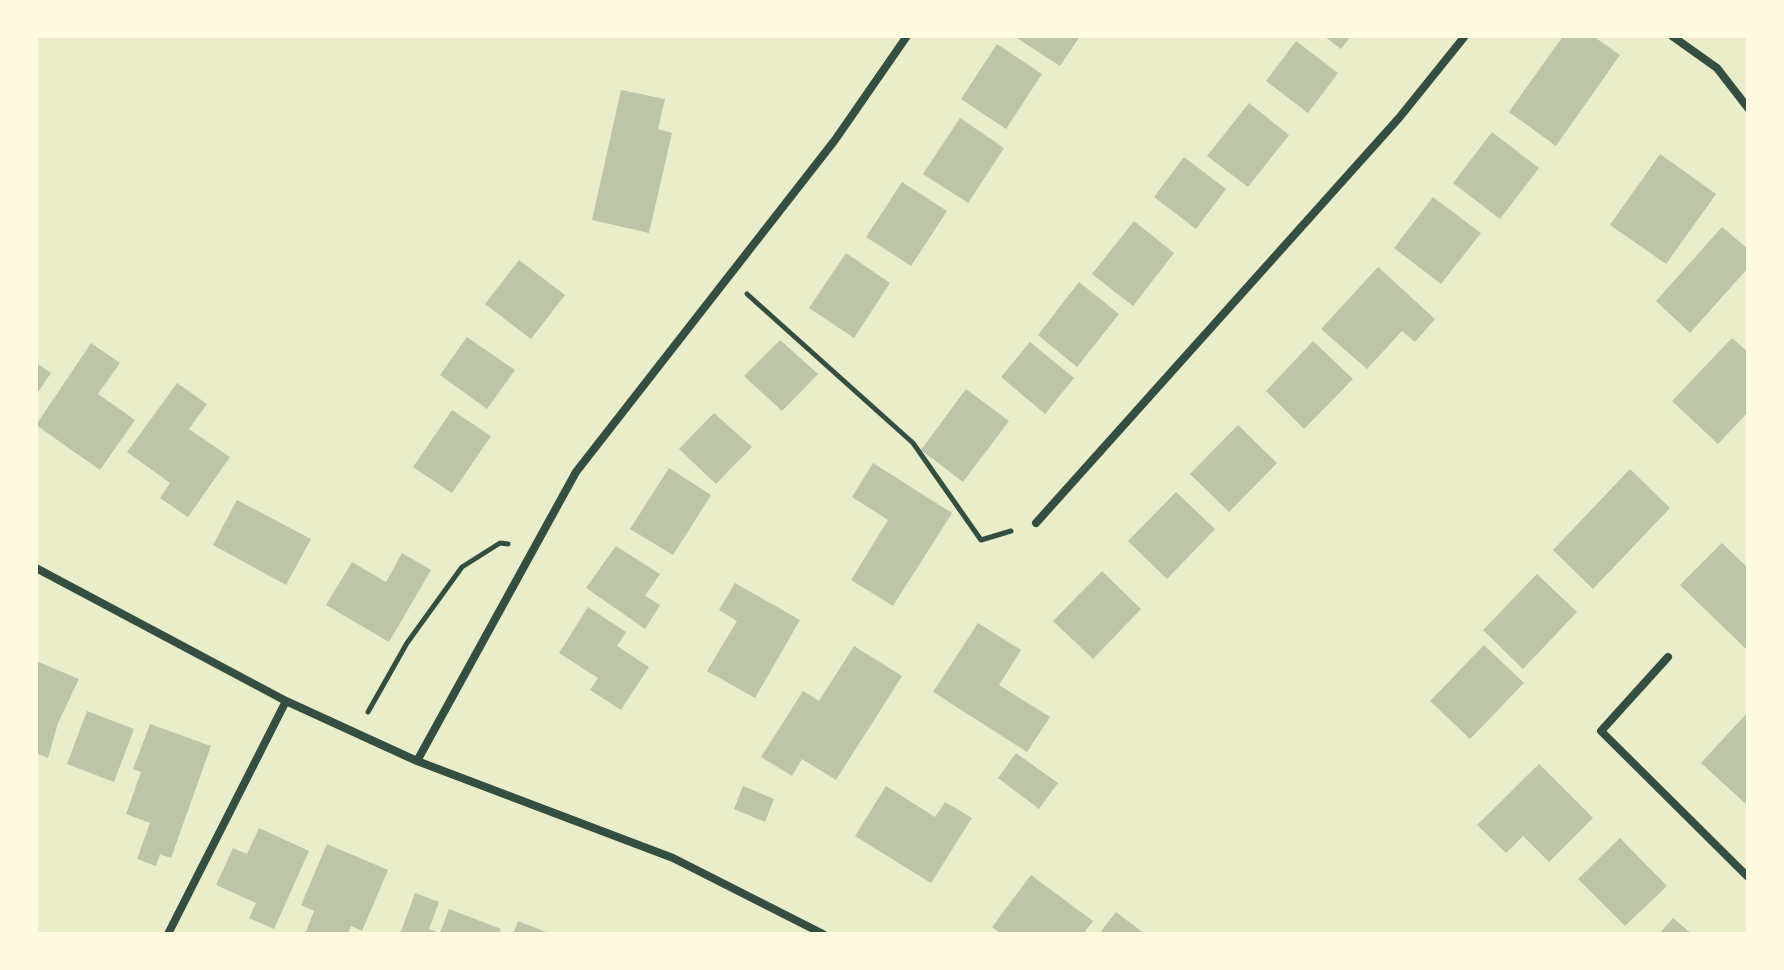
<!DOCTYPE html>
<style>
body{margin:0}
#map{position:relative;width:1784px;height:970px;overflow:hidden;background:#e9edc9;font-family:Barlow,sans-serif}
canvas{display:block}
.frame{position:absolute;inset:0;border:38px solid #fefae0;pointer-events:none}
</style>
<div id="map">
<canvas width="1784" height="970"></canvas>
<div class="frame"></div>
</div>
<script>
const context = document.querySelector('canvas').getContext('2d');
context.lineJoin = 'round';
function fill(path, color) { context.fillStyle = color; context.fill(path, 'evenodd'); }
function strokePath(path, color, width, dash) { context.strokeStyle = color; context.lineWidth = width; context.lineCap = dash ? 'butt' : 'round'; context.setLineDash(dash || []); context.stroke(path); }
fill(new Path2D(`
 M 1014,36 L 1080,36 L 1060,66 Z
 M 1324,36 L 1351,36 L 1341,49 Z
 M 1563,36 L 1593,36 L 1620,55 L 1556,146 L 1509,112 Z
 M 1296,41 L 1338,73 L 1308,113 L 1266,81 Z
 M 997,44 L 1042,74 L 1006,129 L 961,99 Z
 M 621,90 L 665,99 L 658,129 L 672,133 L 649,233 L 592,220 Z
 M 1249,103 L 1289,135 L 1248,187 L 1207,156 Z
 M 960,118 L 1004,148 L 968,203 L 923,174 Z
 M 1492,132 L 1539,168 L 1500,219 L 1453,183 Z
 M 1660,154 L 1716,194 L 1666,264 L 1610,225 Z
 M 1184,157 L 1226,189 L 1196,229 L 1154,197 Z
 M 902,182 L 947,211 L 911,266 L 866,237 Z
 M 1433,197 L 1481,233 L 1441,284 L 1394,248 Z
 M 1134,221 L 1174,253 L 1133,306 L 1092,274 Z
 M 1722,227 L 1748,249 L 1748,268 L 1690,333 L 1656,301 Z
 M 846,253 L 890,283 L 854,338 L 809,308 Z
 M 519,260 L 565,295 L 531,339 L 485,304 Z
 M 1378,267 L 1435,319 L 1415,342 L 1402,331 L 1367,369 L 1321,329 Z
 M 1079,282 L 1119,314 L 1077,367 L 1038,335 Z
 M 467,337 L 515,370 L 487,409 L 440,375 Z
 M 1732,338 L 1748,352 L 1748,412 L 1718,444 L 1672,401 Z
 M 780,340 L 818,374 L 782,411 L 744,376 Z
 M 1313,341 L 1353,379 L 1304,429 L 1266,391 Z
 M 1030,342 L 1074,378 L 1045,414 L 1001,377 Z
 M 91,343 L 120,363 L 98,394 L 135,420 L 100,470 L 36,425 Z
 M 36,363 L 51,373 L 36,395 Z
 M 177,383 L 207,404 L 189,429 L 230,457 L 188,517 L 160,498 L 170,483 L 127,452 Z
 M 966,389 L 1009,421 L 963,482 L 921,450 Z
 M 452,410 L 491,436 L 452,493 L 413,467 Z
 M 714,413 L 752,447 L 716,484 L 679,449 Z
 M 1238,425 L 1277,463 L 1229,512 L 1190,474 Z
 M 873,463 L 952,513 L 893,606 L 851,580 L 888,520 L 852,497 Z
 M 669,468 L 711,495 L 673,555 L 630,529 Z
 M 1630,469 L 1670,508 L 1593,589 L 1553,550 Z
 M 1176,492 L 1215,529 L 1167,579 L 1128,541 Z
 M 237,500 L 311,539 L 286,585 L 213,545 Z
 M 1722,543 L 1748,568 L 1748,651 L 1680,585 Z
 M 616,546 L 660,574 L 645,596 L 660,605 L 645,629 L 586,588 Z
 M 402,553 L 431,570 L 389,642 L 326,605 L 352,562 L 386,582 Z
 M 1102,571 L 1141,609 L 1093,659 L 1053,621 Z
 M 1537,574 L 1577,612 L 1523,669 L 1483,630 Z
 M 735,583 L 800,620 L 755,698 L 707,671 L 737,621 L 719,610 Z
 M 588,607 L 626,632 L 617,646 L 649,667 L 621,710 L 590,690 L 598,678 L 559,653 Z
 M 978,623 L 1021,650 L 999,685 L 1050,717 L 1027,752 L 933,692 Z
 M 1484,645 L 1524,683 L 1470,739 L 1430,701 Z
 M 854,646 L 902,676 L 836,780 L 802,759 L 792,776 L 761,757 L 803,691 L 819,701 Z
 M 36,661 L 79,679 L 58,723 L 48,758 L 36,753 Z
 M 87,711 L 134,729 L 114,782 L 67,764 Z
 M 1748,712 L 1748,806 L 1701,763 Z
 M 150,724 L 211,746 L 171,858 L 160,854 L 156,866 L 137,859 L 150,823 L 126,814 L 141,772 L 133,769 Z
 M 1016,753 L 1058,783 L 1039,809 L 998,778 Z
 M 1539,764 L 1593,818 L 1549,862 L 1523,836 L 1506,853 L 1477,825 Z
 M 743,786 L 774,799 L 765,822 L 734,809 Z
 M 886,786 L 935,817 L 945,802 L 972,818 L 931,883 L 855,836 Z
 M 259,828 L 309,851 L 274,929 L 249,918 L 256,903 L 216,885 L 233,848 L 247,854 Z
 M 1620,838 L 1667,886 L 1625,926 L 1578,879 Z
 M 327,844 L 388,870 L 362,931 L 351,926 L 348,934 L 305,934 L 314,911 L 301,905 Z
 M 1031,875 L 1093,921 L 1083,934 L 1001,934 L 992,927 Z
 M 415,893 L 439,902 L 429,929 L 440,933 L 449,909 L 501,929 L 499,934 L 400,934 Z
 M 1116,912 L 1145,934 L 1099,934 Z
 M 1673,918 L 1692,934 L 1659,934 Z
 M 518,921 L 551,934 L 513,934 Z`), '#bcc5a7');
strokePath(new Path2D(`
 M 747,294 L 913,443 L 981,540 L 1011,531
 M 368,712 L 407,643 L 462,567 L 500,543 L 508,544`), '#344e41', 5);
strokePath(new Path2D(`
 M 1672,36 L 1717,68 L 1748,108
 M 1036,523 L 1399,118 L 1465,36
 M 36,568 L 286,701 L 417,761 L 673,858 L 823,934
 M 1668,657 L 1601,731 L 1748,877
 M 417,761 L 576,472 L 835,140 L 907,36
 M 168,934 L 286,701`), '#344e41', 8);
</script>
